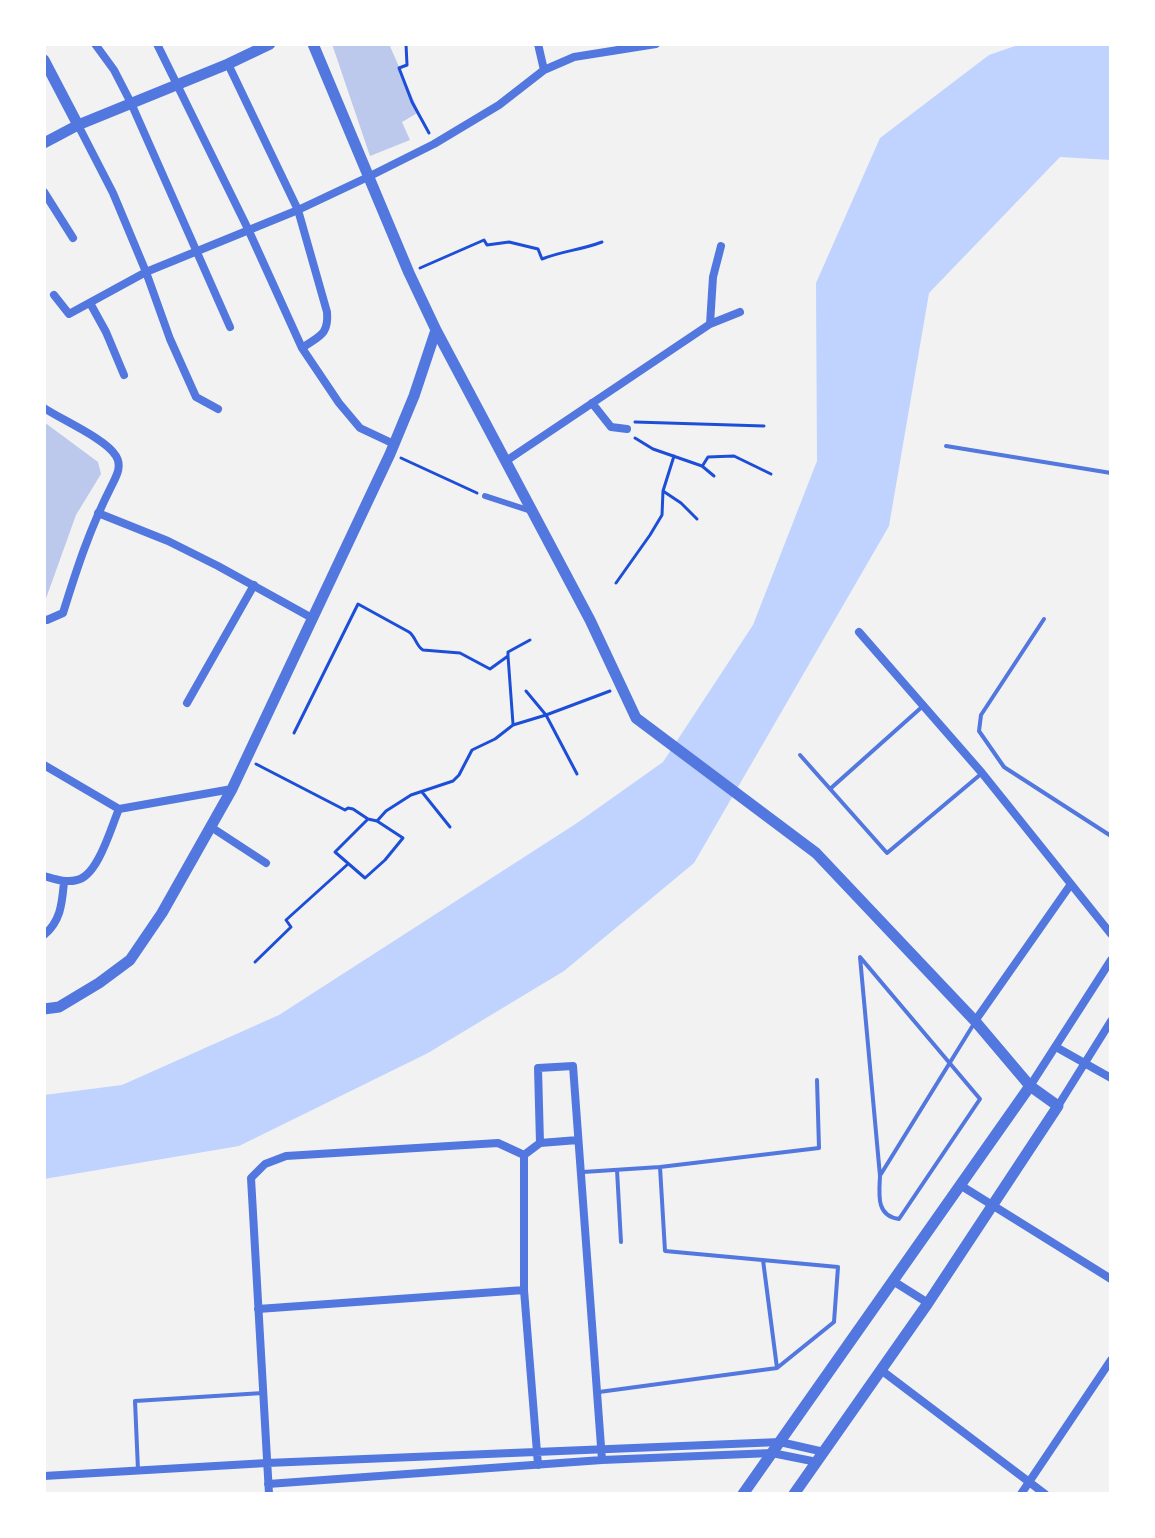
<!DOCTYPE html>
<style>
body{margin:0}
#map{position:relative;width:1155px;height:1538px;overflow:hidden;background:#f2f2f2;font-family:"Work Sans",sans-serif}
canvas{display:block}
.frame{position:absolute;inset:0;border:46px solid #fff;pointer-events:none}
</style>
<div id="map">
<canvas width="1155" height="1538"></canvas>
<div class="frame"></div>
</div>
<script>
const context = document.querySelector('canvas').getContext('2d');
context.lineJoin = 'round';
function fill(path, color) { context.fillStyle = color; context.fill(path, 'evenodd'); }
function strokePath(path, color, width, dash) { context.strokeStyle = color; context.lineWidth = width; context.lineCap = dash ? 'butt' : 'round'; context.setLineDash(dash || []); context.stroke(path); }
fill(new Path2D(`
 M 1021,44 L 1111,44 L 1111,160 L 1060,157 L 929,293 L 889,526 L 694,863 L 564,971 L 428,1053 L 239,1146 L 44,1179 L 44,1095 L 122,1085 L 279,1015 L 577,823 L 663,762 L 753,625 L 817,461 L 816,283 L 880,138 L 989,55 Z`), '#bfd3fe');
fill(new Path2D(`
 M 332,44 L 389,44 L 419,112 L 402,122 L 410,140 L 370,156 Z
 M 44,422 L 98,462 L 101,474 L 76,515 L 44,604 Z`), '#bdc9ec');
strokePath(new Path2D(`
 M 406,44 L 407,65 L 399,68 L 412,102 L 429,133
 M 420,268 L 484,240 L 487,245 L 509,242 L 538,249 L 542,259 C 562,251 581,250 602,242
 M 635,422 L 764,426
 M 635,438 L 653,449 L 702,466 L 714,476
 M 401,458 L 477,493
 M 703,465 L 708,457 L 734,456 L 771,474
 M 663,491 L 681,503 L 697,519
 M 616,583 L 650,535 L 662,515 L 663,491 L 674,456
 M 508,656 L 513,724
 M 526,691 L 546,715 L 577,774
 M 294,733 L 358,604 L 409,632 C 416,637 416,646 423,650 L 460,653 L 490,669 L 508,656 L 508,652 L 530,640
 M 256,764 L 345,810 L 348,808 L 353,809 L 368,819 L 377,821 L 403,838 L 385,860 L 365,878 L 335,852 L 368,819
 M 422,792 L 450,827
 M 377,821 L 386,811 L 411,795 L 453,781 L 459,775 L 472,750 L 495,739 L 513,725 L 546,715 L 610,691
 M 255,962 L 291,927 L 286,920 L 348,864`), '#1d4ed8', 3);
strokePath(new Path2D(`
 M 946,446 L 1111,473
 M 1044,619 L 981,715 L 979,731 L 1004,767 L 1111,836
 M 800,755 L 887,853 L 981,774
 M 830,789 L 923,706
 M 860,957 L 980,1099 L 899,1219 C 876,1216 879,1195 880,1176 Z
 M 660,1167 L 819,1148 L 817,1080
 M 617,1170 L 621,1242
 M 583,1172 L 660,1167 L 665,1251 L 838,1267 L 834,1322 L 777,1368 L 599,1392
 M 881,1174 L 975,1022
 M 763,1260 L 777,1368
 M 138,1470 L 135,1401 L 263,1393`), '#5277de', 4);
strokePath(new Path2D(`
 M 485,496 L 531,511`), '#5277de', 6);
strokePath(new Path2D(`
 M 95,44 L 114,70 L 131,103 L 230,327
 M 157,44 L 248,229 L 302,348 L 339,403 L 360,428 L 394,444
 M 538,44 L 544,70
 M 228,64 L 298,210 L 327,312 C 329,335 319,336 302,348
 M 78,125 L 113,193 L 146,272 L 170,339 L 196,397 L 218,409
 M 44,192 L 73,238
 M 54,295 L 69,314 L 146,272 L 298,210 L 368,177 L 434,144 L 499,105 L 544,70 L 574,57 L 656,44
 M 90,303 L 106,332 L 124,375
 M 710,324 L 713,277 L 721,246
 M 592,403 L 611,427 L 627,429
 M 44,408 C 62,420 106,439 116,456 C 122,466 117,475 112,485 C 90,528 77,568 63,613 L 47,620 L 44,619
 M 506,461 L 710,324 L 740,312
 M 98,513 L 168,541 L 218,566 L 312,618
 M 859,632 L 982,773 L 1111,934
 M 187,703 L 254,585
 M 44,765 L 119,809 L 232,789
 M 211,827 L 266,863
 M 44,876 C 55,879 65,883 77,880 C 98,876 111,827 119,809
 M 44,935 C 61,921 62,903 64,882
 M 975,1021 L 1071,884
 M 1056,1047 L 1111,1078
 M 1030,1086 L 1111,960
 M 1058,1106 L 1111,1021
 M 540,1143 L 578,1140
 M 960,1185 L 1111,1279
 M 893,1281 L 928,1303
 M 258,1309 L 524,1290
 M 881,1370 L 1045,1494
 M 538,1465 L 524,1290 L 524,1155 L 540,1143 L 538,1068 L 573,1066 L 602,1460
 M 44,1476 L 267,1463 L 780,1442 L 824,1452
 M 268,1484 L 602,1460 L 772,1453 L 817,1462
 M 269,1494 L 251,1178 L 265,1164 L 286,1156 L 498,1143 L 524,1155
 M 1021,1494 L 1111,1360`), '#5277de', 8);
strokePath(new Path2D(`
 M 313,44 L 409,273 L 436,330 L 590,620 L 636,718 L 816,853 L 975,1021 L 1030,1086 L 1058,1106 L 928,1303 L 794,1494
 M 44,60 L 78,125
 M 44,143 L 78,125 L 228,64 L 270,44
 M 44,1009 L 59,1007 L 99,983 L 130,960 L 162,913 L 232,789 L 390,454 L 414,396 L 436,330
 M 743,1494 L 1030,1086`), '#5277de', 11);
</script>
